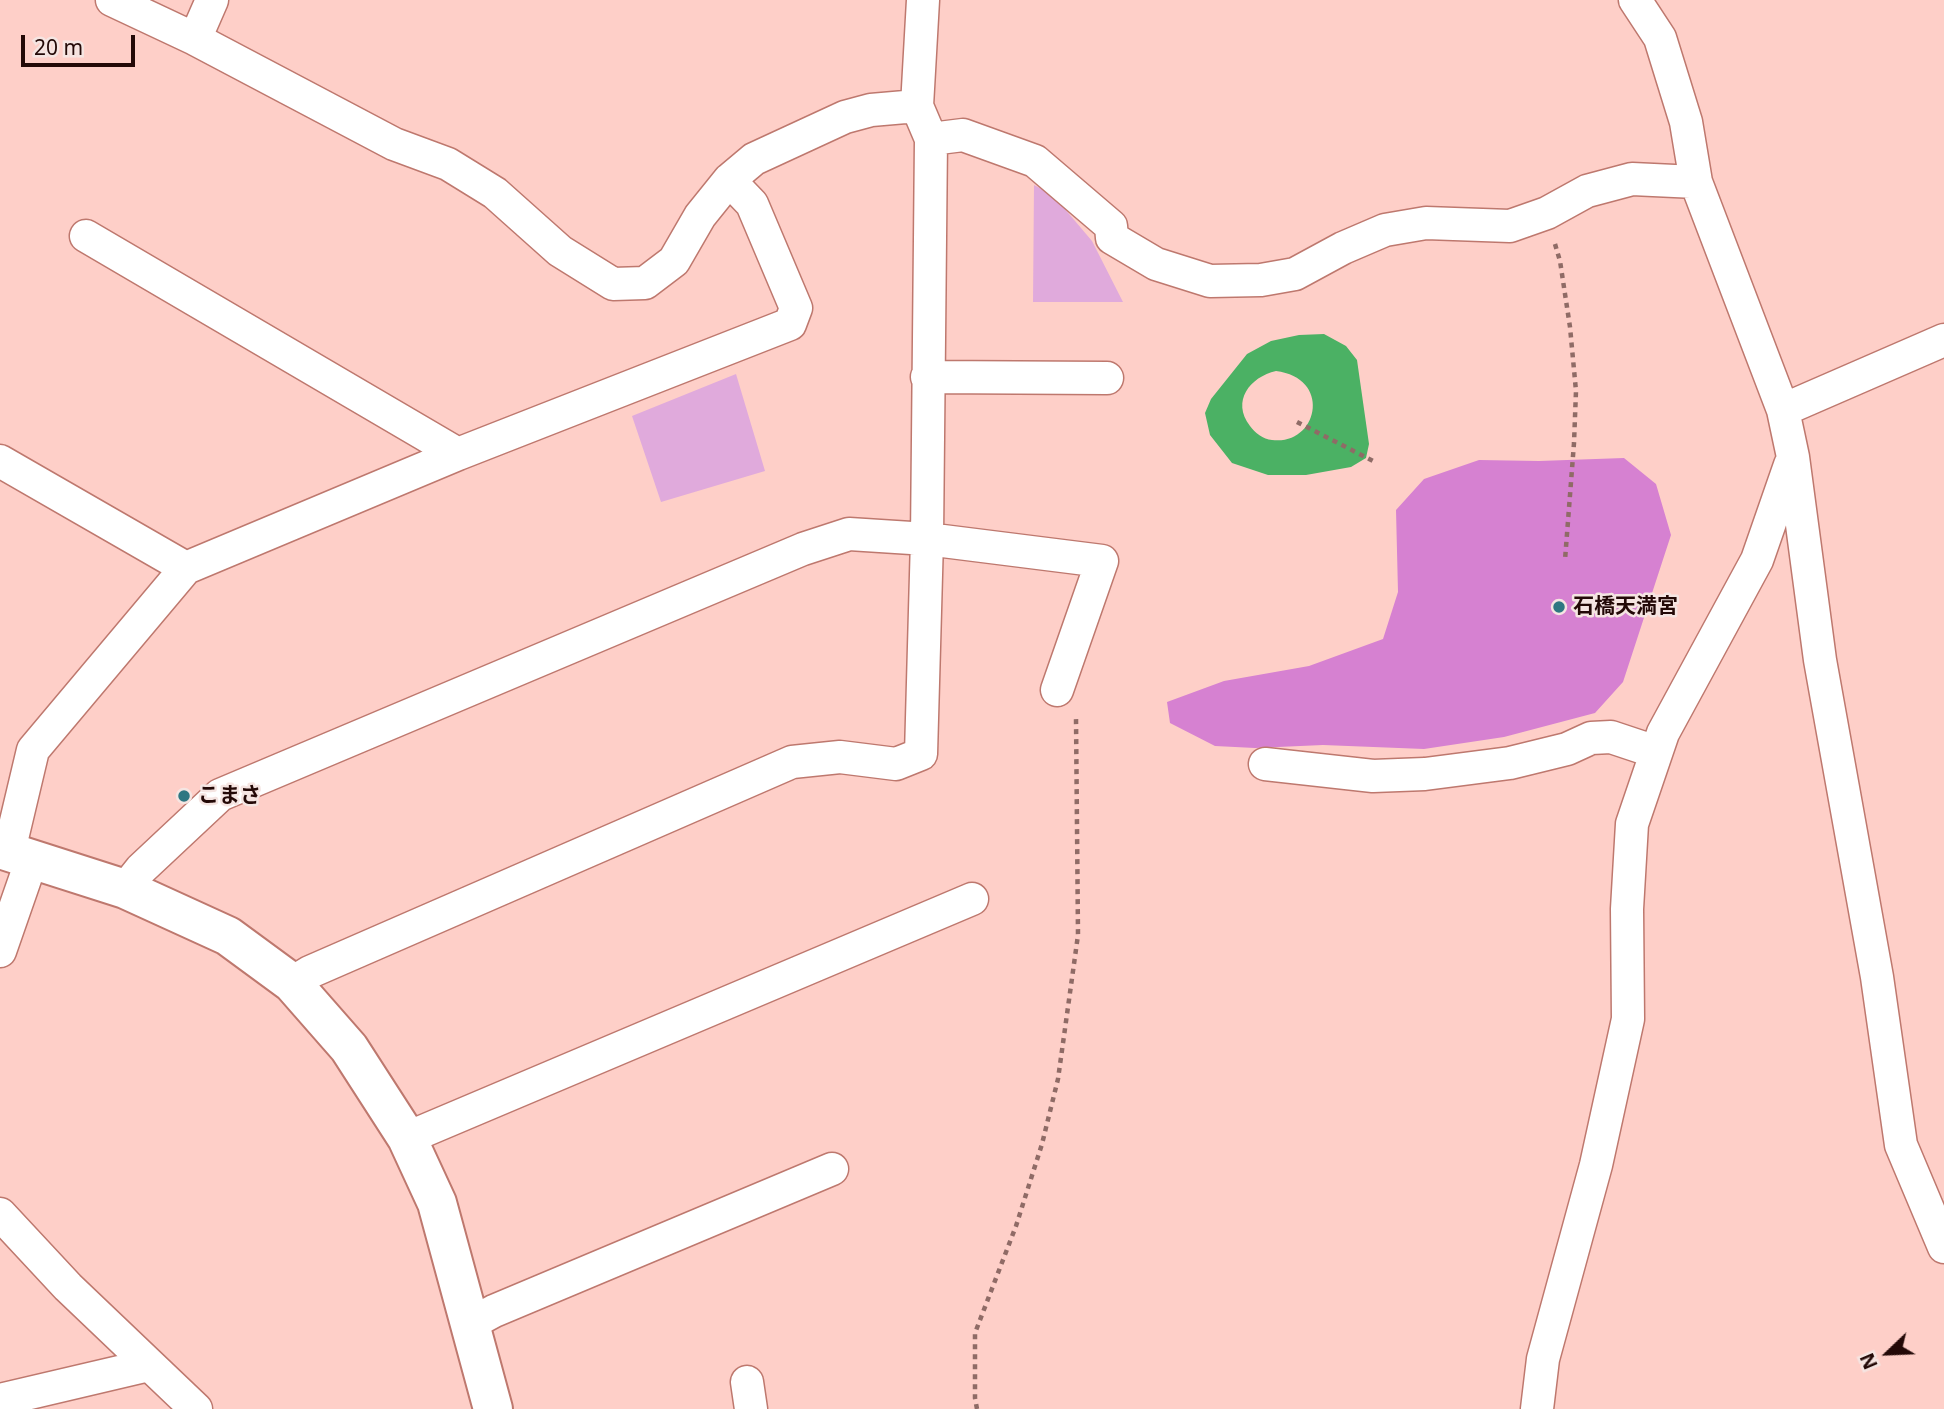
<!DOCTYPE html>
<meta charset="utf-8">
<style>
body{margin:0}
#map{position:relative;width:1944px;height:1409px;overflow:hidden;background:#fecfc8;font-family:"Noto Sans",sans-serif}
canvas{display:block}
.north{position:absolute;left:1853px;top:1318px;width:70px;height:70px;-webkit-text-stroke:5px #f5e5e2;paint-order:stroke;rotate:247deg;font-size:19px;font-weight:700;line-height:28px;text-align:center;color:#230907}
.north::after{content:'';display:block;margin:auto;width:24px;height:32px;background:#230907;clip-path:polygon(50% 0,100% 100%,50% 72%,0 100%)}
.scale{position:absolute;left:21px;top:35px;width:114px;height:32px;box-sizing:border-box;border:4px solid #230907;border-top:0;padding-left:9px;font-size:21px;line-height:24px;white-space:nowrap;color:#230907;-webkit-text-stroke:5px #f5e5e2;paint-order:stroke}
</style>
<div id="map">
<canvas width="1944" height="1409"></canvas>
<div class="north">N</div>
<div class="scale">20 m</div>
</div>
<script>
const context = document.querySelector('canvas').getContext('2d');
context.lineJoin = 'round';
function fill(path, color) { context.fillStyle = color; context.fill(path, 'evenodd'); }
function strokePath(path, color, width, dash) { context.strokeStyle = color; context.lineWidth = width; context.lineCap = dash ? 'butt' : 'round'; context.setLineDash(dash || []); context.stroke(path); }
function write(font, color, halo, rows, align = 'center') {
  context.font = font + ' "Noto Sans","Noto Sans JP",sans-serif'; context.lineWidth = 5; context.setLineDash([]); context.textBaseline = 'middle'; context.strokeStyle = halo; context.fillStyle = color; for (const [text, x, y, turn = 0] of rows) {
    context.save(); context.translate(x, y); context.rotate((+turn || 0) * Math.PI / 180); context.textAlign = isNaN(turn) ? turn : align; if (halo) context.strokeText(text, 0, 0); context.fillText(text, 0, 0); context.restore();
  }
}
fill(new Path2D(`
 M 1034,185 L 1053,195 L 1092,241 L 1123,302 L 1033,302 Z
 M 736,374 L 765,471 L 661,502 L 632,416 Z`), '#e0aadc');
fill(new Path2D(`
 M 1624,458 L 1656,484 L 1671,535 L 1623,682 L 1595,713 L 1504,737 L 1424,749 L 1323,745 L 1255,748 L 1215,746 L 1170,723 L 1167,702 L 1224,681 L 1309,666 L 1383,639 L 1398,592 L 1396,510 L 1424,479 L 1479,460 L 1539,461 Z`), '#d681d1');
fill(new Path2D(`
 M 1324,334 L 1346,346 L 1357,360 L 1369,444 L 1366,458 L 1351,467 L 1306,475 L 1268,475 L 1232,463 L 1210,435 L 1205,413 L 1211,399 L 1247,354 L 1271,341 L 1299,335 ZM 1276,371 C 1333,378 1318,446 1272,440 C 1263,439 1255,433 1250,426 C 1231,401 1250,377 1276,371 Z`), '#4bb164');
const street = new Path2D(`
 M 112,0 L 195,39
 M 212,0 L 195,39 L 394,144 L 448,164 L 495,193 L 560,251 L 613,284 L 645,283 L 674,261 L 700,216 L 729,180
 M 1635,0 L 1660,38 L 1686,122 L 1696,182 L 1783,410 L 1793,457 L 1820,660 L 1877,977 L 1901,1145 L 1944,1247
 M 931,139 L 963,135 L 1035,161 L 1111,226 L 1112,238 L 1156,264 L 1210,281 L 1261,280 L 1295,274 L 1343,248 L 1385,230 L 1426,223 L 1510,226 L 1547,213 L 1587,191 L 1632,179 L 1696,182
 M 86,236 L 458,454
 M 927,377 L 1107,378
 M 1783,410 L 1944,340
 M 0,461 L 186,568
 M 1265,764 L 1373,776 L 1425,774 L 1510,763 L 1567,749 L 1591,738 L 1611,737 L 1656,752
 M 9,851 L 33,750 L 186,568 L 458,454 L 790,324 L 796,308 L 752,204 L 729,180 L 754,159 L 845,117 L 871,110 L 917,106
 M 125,889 L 141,869 L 220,795 L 803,549 L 849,534 L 927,539 L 1102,561 L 1057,690
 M 0,951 L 32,859
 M 292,983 L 310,972 L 792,762 L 840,757 L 896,764 L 921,754 L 927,539 L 931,139 L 917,106 L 923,0
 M 407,1138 L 972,899
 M 0,1214 L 68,1287 L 196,1409
 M 470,1324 L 494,1311 L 832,1169
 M 747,1382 L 751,1409
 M 0,1400 L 149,1365
 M 1537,1409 L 1543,1359 L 1596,1165 L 1628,1019 L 1627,909 L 1632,824 L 1663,733 L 1757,560 L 1790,465`);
const secondary = new Path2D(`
 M 0,849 L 125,889 L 228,936 L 292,983 L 349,1048 L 407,1138 L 437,1203 L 493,1409`);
strokePath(street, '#be786e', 35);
strokePath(secondary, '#be786e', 42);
strokePath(new Path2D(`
 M 1555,244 L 1560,261 L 1570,327 L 1576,391 L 1574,443 L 1565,560
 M 1297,422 L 1377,463
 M 977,1409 L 975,1398 L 975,1333 L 1016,1226 L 1042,1144 L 1058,1079 L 1078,935 L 1076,718`), '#8f6b66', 4.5, [5, 5]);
strokePath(street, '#fff', 32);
strokePath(secondary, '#fff', 38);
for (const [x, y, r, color] of [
 [1559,607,7,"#2f7782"],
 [184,796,7,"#2f7782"]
]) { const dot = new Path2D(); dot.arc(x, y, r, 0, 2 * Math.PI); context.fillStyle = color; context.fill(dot); strokePath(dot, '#f5e5e2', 2.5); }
write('bold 21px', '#230907', '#f5e5e2', [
 ["石橋天満宮",1573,607],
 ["こまさ",198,796]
], 'left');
</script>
